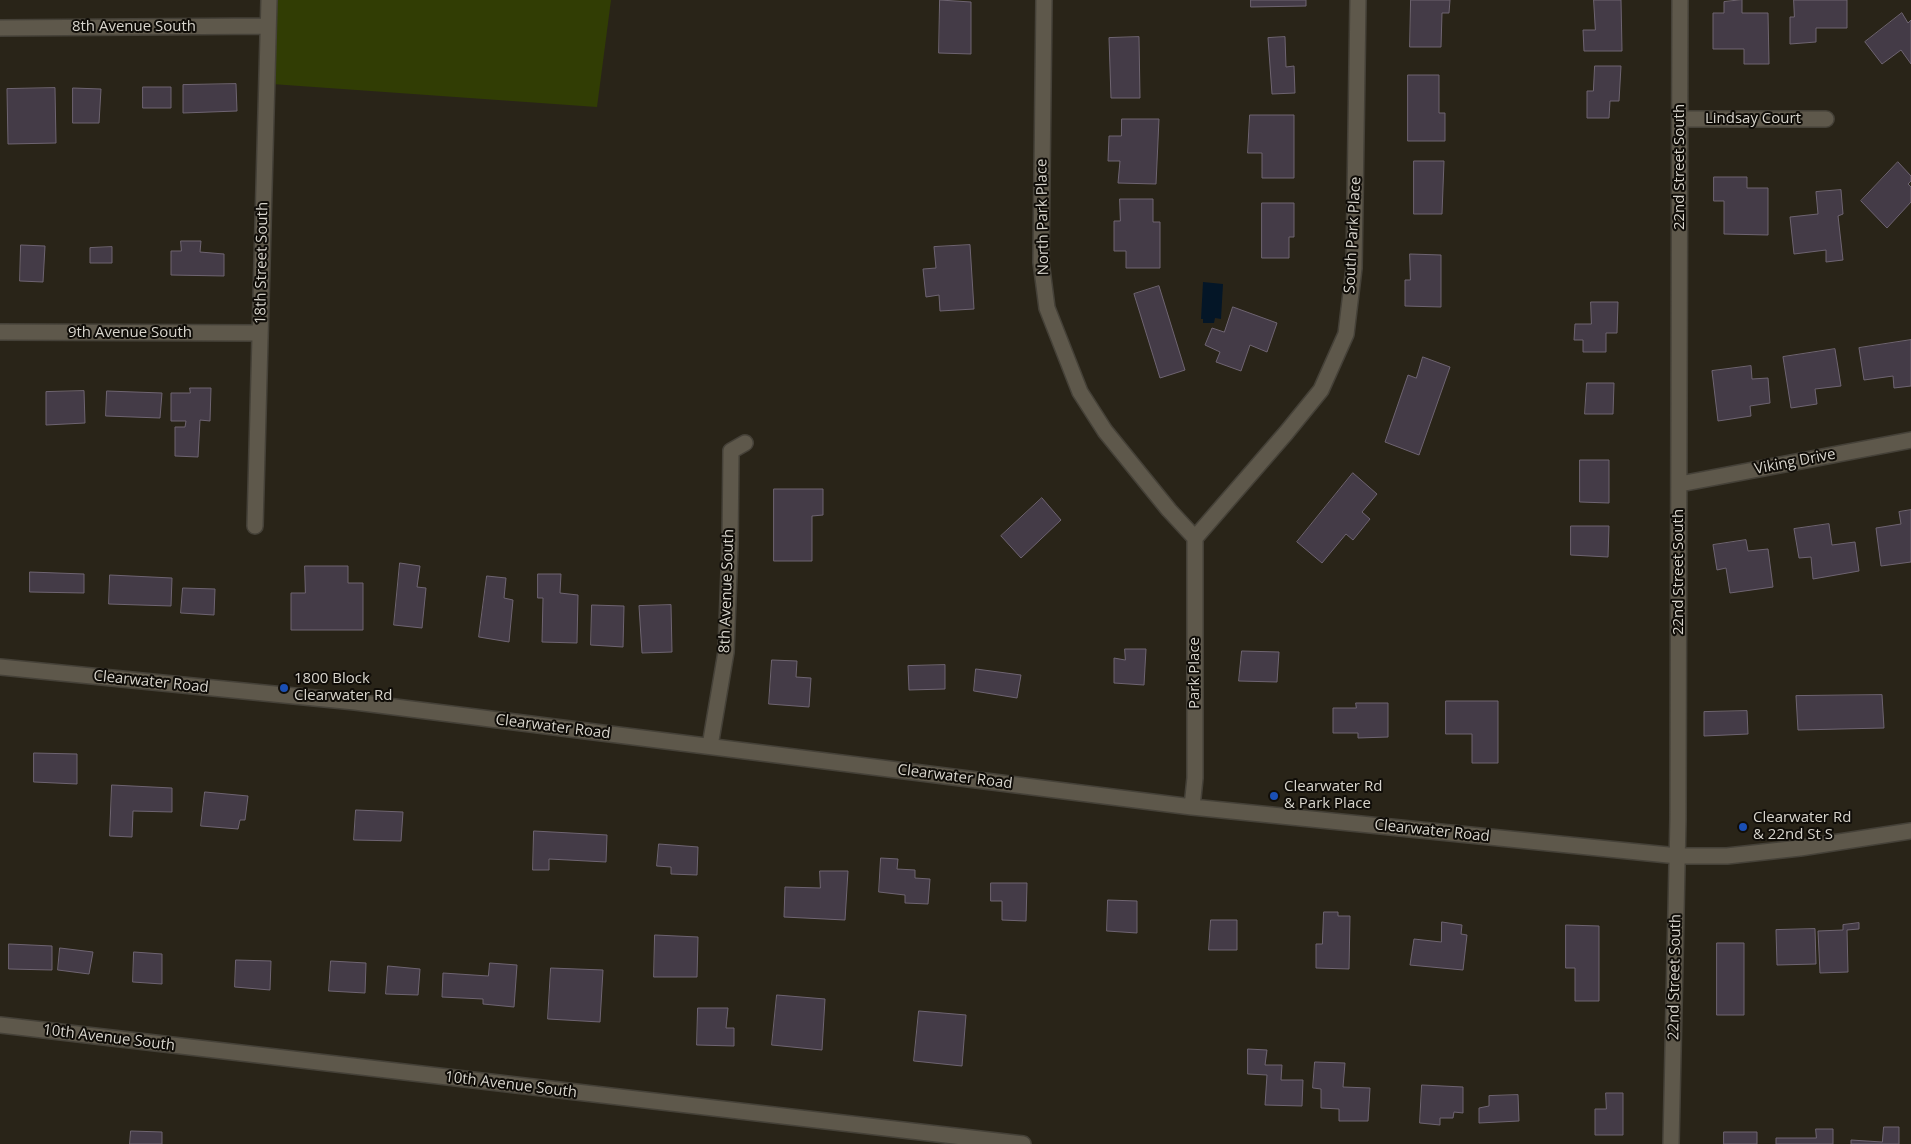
<!DOCTYPE html>
<style>
body{margin:0}
canvas{display:block;background:#292418}
</style>
<canvas width="1911" height="1144"></canvas>
<script>
const context = document.querySelector('canvas').getContext('2d');
context.lineJoin = 'round';
function fill(path, color) { context.fillStyle = color; context.fill(path, 'evenodd'); }
function strokePath(path, color, width, dash) { context.strokeStyle = color; context.lineWidth = width; context.lineCap = dash ? 'butt' : 'round'; context.setLineDash(dash || []); context.stroke(path); }
function write(font, color, halo, rows, align = 'center') {
  context.font = font + ' "Open Sans",sans-serif'; context.lineWidth = 4; context.setLineDash([]); context.textBaseline = 'middle'; context.strokeStyle = halo; context.fillStyle = color; for (const [text, x, y, turn = 0] of rows) {
    context.save(); context.translate(x, y); context.rotate((+turn || 0) * Math.PI / 180); context.textAlign = isNaN(turn) ? turn : align; if (halo) context.strokeText(text, 0, 0); context.fillText(text, 0, 0); context.restore();
  }
}
fill(new Path2D(`
 M 275,0 L 611,0 L 597,107 L 272,84 Z`), '#313d04');
fill(new Path2D(`
 M 1203,282 L 1223,284 L 1221,319 L 1215,318 L 1214,323 L 1203,323 L 1203,319 L 1201,319 Z`), '#041627');
const building = new Path2D(`
 M 940,0 L 971,2 L 971,54 L 939,53 Z
 M 1251,0 L 1306,0 L 1306,6 L 1251,7 Z
 M 1411,0 L 1450,0 L 1449,13 L 1442,13 L 1441,47 L 1410,47 Z
 M 1594,0 L 1621,0 L 1622,51 L 1584,51 L 1583,30 L 1595,30 Z
 M 1742,0 L 1742,13 L 1768,13 L 1769,64 L 1744,64 L 1744,49 L 1713,49 L 1713,13 L 1724,13 L 1724,2 Z
 M 1794,0 L 1847,0 L 1847,28 L 1816,28 L 1816,42 L 1790,44 L 1790,17 L 1794,17 Z
 M 1902,13 L 1908,23 L 1911,20 L 1911,64 L 1901,50 L 1882,64 L 1865,42 Z
 M 1139,37 L 1140,98 L 1111,98 L 1109,38 Z
 M 1285,37 L 1286,67 L 1294,66 L 1295,93 L 1272,94 L 1268,38 Z
 M 1595,66 L 1621,66 L 1619,101 L 1610,101 L 1609,118 L 1587,118 L 1587,91 L 1593,91 Z
 M 1408,75 L 1439,75 L 1439,113 L 1445,113 L 1445,141 L 1408,141 Z
 M 236,84 L 237,111 L 183,113 L 183,85 Z
 M 143,87 L 171,87 L 171,108 L 143,108 Z
 M 55,88 L 56,143 L 8,144 L 7,89 Z
 M 73,88 L 101,89 L 99,123 L 73,123 Z
 M 1250,115 L 1294,115 L 1294,178 L 1262,178 L 1262,153 L 1248,153 Z
 M 1122,119 L 1159,119 L 1156,184 L 1118,183 L 1120,161 L 1108,161 L 1109,136 L 1121,136 Z
 M 1414,161 L 1444,161 L 1442,214 L 1414,214 Z
 M 1898,162 L 1911,176 L 1911,181 L 1908,184 L 1911,187 L 1911,202 L 1887,228 L 1861,201 Z
 M 1714,177 L 1747,177 L 1747,188 L 1768,188 L 1768,235 L 1724,234 L 1724,201 L 1714,201 Z
 M 1841,190 L 1843,214 L 1838,216 L 1843,260 L 1826,262 L 1826,250 L 1794,254 L 1790,217 L 1818,214 L 1816,192 Z
 M 1120,199 L 1153,199 L 1153,222 L 1160,222 L 1160,268 L 1126,268 L 1126,251 L 1114,251 L 1114,221 L 1120,221 Z
 M 1262,203 L 1294,203 L 1294,237 L 1289,237 L 1289,258 L 1262,258 Z
 M 181,241 L 201,241 L 200,252 L 224,254 L 224,276 L 171,275 L 171,251 L 181,251 Z
 M 21,245 L 45,246 L 43,282 L 20,281 Z
 M 970,245 L 974,309 L 940,311 L 939,295 L 926,297 L 923,269 L 936,268 L 934,247 Z
 M 112,247 L 112,263 L 90,263 L 90,248 Z
 M 1410,254 L 1441,255 L 1441,307 L 1405,306 L 1405,280 L 1410,280 Z
 M 1159,286 L 1185,370 L 1160,378 L 1134,294 Z
 M 1591,302 L 1618,302 L 1617,333 L 1606,333 L 1606,352 L 1583,352 L 1583,340 L 1574,340 L 1575,324 L 1591,324 Z
 M 1233,307 L 1277,323 L 1267,352 L 1250,345 L 1241,371 L 1216,362 L 1220,352 L 1205,345 L 1212,328 L 1224,332 Z
 M 1911,340 L 1911,386 L 1894,388 L 1893,376 L 1864,380 L 1859,348 Z
 M 1835,349 L 1841,386 L 1815,389 L 1817,404 L 1791,408 L 1783,357 Z
 M 1423,357 L 1450,367 L 1419,455 L 1385,442 L 1408,375 L 1416,378 Z
 M 1751,366 L 1752,379 L 1768,378 L 1770,403 L 1750,406 L 1751,416 L 1718,421 L 1712,371 Z
 M 1587,383 L 1614,383 L 1613,414 L 1585,414 Z
 M 190,388 L 211,388 L 210,421 L 200,420 L 198,457 L 175,456 L 175,427 L 185,427 L 186,421 L 171,421 L 171,393 L 190,393 Z
 M 84,391 L 85,423 L 46,425 L 46,392 Z
 M 107,391 L 162,393 L 160,418 L 106,416 Z
 M 1580,460 L 1609,460 L 1609,503 L 1580,502 Z
 M 1353,473 L 1377,494 L 1362,512 L 1370,519 L 1353,540 L 1346,534 L 1322,563 L 1297,542 Z
 M 774,489 L 823,489 L 823,515 L 812,516 L 812,561 L 774,561 Z
 M 1042,498 L 1061,520 L 1021,558 L 1001,536 Z
 M 1911,510 L 1911,562 L 1881,566 L 1876,528 L 1901,524 L 1899,512 Z
 M 1829,524 L 1832,545 L 1855,542 L 1859,571 L 1813,579 L 1811,557 L 1799,558 L 1794,529 Z
 M 1571,526 L 1609,526 L 1608,557 L 1571,555 Z
 M 1746,540 L 1748,551 L 1768,549 L 1773,587 L 1730,593 L 1726,568 L 1717,570 L 1713,545 Z
 M 400,563 L 420,566 L 417,587 L 426,588 L 422,628 L 394,625 Z
 M 305,566 L 348,566 L 348,583 L 363,583 L 363,630 L 291,630 L 291,593 L 305,593 Z
 M 30,572 L 84,574 L 84,593 L 30,592 Z
 M 538,574 L 561,574 L 560,593 L 578,595 L 577,643 L 542,642 L 543,598 L 538,598 Z
 M 110,575 L 172,578 L 171,606 L 109,604 Z
 M 487,576 L 506,578 L 504,598 L 513,600 L 509,642 L 479,637 Z
 M 183,588 L 215,589 L 214,615 L 181,613 Z
 M 592,605 L 624,606 L 623,647 L 591,645 Z
 M 671,605 L 672,652 L 642,653 L 639,606 Z
 M 1125,649 L 1146,649 L 1144,685 L 1114,683 L 1114,658 L 1125,660 Z
 M 1242,651 L 1279,652 L 1277,682 L 1239,681 Z
 M 772,660 L 797,661 L 796,677 L 811,678 L 809,707 L 769,704 Z
 M 945,665 L 945,689 L 909,690 L 908,666 Z
 M 976,669 L 1021,675 L 1017,698 L 974,691 Z
 M 1882,695 L 1884,728 L 1798,730 L 1796,696 Z
 M 1446,701 L 1498,701 L 1498,763 L 1472,763 L 1472,734 L 1446,734 Z
 M 1356,703 L 1388,703 L 1388,737 L 1358,738 L 1358,733 L 1333,733 L 1333,708 L 1356,708 Z
 M 1747,711 L 1748,734 L 1704,736 L 1704,712 Z
 M 34,753 L 77,754 L 77,784 L 34,782 Z
 M 112,785 L 172,788 L 172,812 L 133,811 L 132,837 L 110,836 Z
 M 205,792 L 248,796 L 245,820 L 240,820 L 238,829 L 201,826 Z
 M 356,810 L 403,812 L 401,841 L 354,840 Z
 M 534,831 L 607,835 L 606,862 L 549,859 L 549,870 L 533,870 Z
 M 659,844 L 698,847 L 697,875 L 671,874 L 671,867 L 657,866 Z
 M 881,858 L 898,859 L 897,869 L 915,870 L 915,878 L 930,879 L 928,904 L 905,903 L 905,895 L 879,892 Z
 M 820,871 L 848,871 L 845,920 L 784,917 L 785,887 L 820,888 Z
 M 991,883 L 1027,883 L 1026,921 L 1002,920 L 1002,901 L 991,901 Z
 M 1108,900 L 1137,901 L 1137,933 L 1107,931 Z
 M 1324,912 L 1338,912 L 1338,916 L 1350,916 L 1349,969 L 1316,968 L 1316,944 L 1322,944 Z
 M 1211,920 L 1237,920 L 1237,950 L 1209,950 Z
 M 1442,922 L 1462,925 L 1461,934 L 1467,935 L 1463,970 L 1410,965 L 1414,939 L 1441,942 Z
 M 1859,923 L 1859,929 L 1847,930 L 1848,972 L 1820,973 L 1818,931 L 1843,930 L 1843,925 Z
 M 1566,925 L 1599,926 L 1599,1001 L 1575,1001 L 1575,968 L 1566,968 Z
 M 1815,929 L 1816,964 L 1777,965 L 1776,930 Z
 M 655,935 L 698,937 L 697,977 L 654,977 Z
 M 1717,943 L 1744,943 L 1744,1015 L 1717,1015 Z
 M 9,944 L 52,946 L 52,970 L 9,969 Z
 M 60,948 L 93,952 L 89,974 L 58,970 Z
 M 134,952 L 162,954 L 162,984 L 133,982 Z
 M 236,960 L 271,961 L 270,990 L 235,987 Z
 M 331,961 L 366,963 L 365,993 L 329,991 Z
 M 490,963 L 517,965 L 514,1007 L 483,1004 L 483,999 L 442,997 L 443,973 L 488,976 Z
 M 388,966 L 420,969 L 418,995 L 386,994 Z
 M 551,968 L 603,970 L 600,1022 L 548,1019 Z
 M 777,995 L 825,999 L 822,1050 L 772,1045 Z
 M 698,1008 L 728,1008 L 726,1028 L 734,1028 L 734,1046 L 697,1045 Z
 M 919,1011 L 966,1015 L 962,1066 L 914,1061 Z
 M 1248,1049 L 1267,1050 L 1265,1065 L 1282,1065 L 1281,1080 L 1303,1080 L 1302,1106 L 1265,1105 L 1267,1075 L 1248,1074 Z
 M 1315,1062 L 1345,1063 L 1343,1087 L 1370,1088 L 1368,1121 L 1339,1121 L 1339,1109 L 1321,1108 L 1321,1089 L 1313,1088 Z
 M 1422,1085 L 1463,1087 L 1463,1113 L 1454,1112 L 1453,1118 L 1440,1118 L 1440,1125 L 1420,1123 Z
 M 1606,1093 L 1623,1093 L 1623,1135 L 1595,1135 L 1595,1109 L 1606,1109 Z
 M 1518,1095 L 1519,1121 L 1479,1123 L 1479,1108 L 1489,1106 L 1489,1096 Z
 M 1884,1127 L 1899,1127 L 1899,1144 L 1851,1144 L 1851,1140 L 1882,1142 Z
 M 1816,1129 L 1833,1129 L 1833,1144 L 1776,1144 L 1776,1138 L 1816,1138 Z
 M 131,1131 L 162,1132 L 162,1144 L 130,1144 Z
 M 1724,1132 L 1757,1132 L 1757,1144 L 1724,1144 Z`);
fill(building, '#443b47');
strokePath(building, '#6e6471', 1);
const minor = new Path2D(`
 M 1044,0 L 1041,262 L 1047,308 L 1080,392 L 1105,431 L 1169,510 L 1195,538
 M 0,28 L 268,26
 M 1680,119 L 1826,119
 M 0,332 L 260,333
 M 1680,484 L 1911,440
 M 255,526 L 269,0
 M 1195,538 L 1286,433 L 1321,390 L 1346,334 L 1354,268 L 1358,0
 M 0,667 L 355,702 L 1192,807 L 1678,856 L 1727,856 L 1800,848 L 1911,831
 M 710,746 L 726,652 L 730,546 L 731,451 L 745,443
 M 1192,807 L 1195,778 L 1195,538
 M 0,1025 L 1023,1144
 M 1671,1144 L 1678,819 L 1680,0`);
strokePath(minor, '#454138', 18);
strokePath(minor, '#5e584b', 15);
for (const [x, y, r, color] of [
 [284,688,5,"#1a4fb4"],
 [1274,796,5,"#1a4fb4"],
 [1743,827,5,"#1a4fb4"]
]) { const dot = new Path2D(); dot.arc(x, y, r, 0, 2 * Math.PI); context.fillStyle = color; context.fill(dot); strokePath(dot, '#100d08', 2); }
write('15px', '#d8d5cd', '#100d08', [
 ["8th Avenue South",134,27],
 ["Lindsay Court",1753,119],
 ["22nd Street South",1680,167,-90],
 ["North Park Place",1043,217,-91],
 ["South Park Place",1353,235,-87],
 ["18th Street South",262,263,-89],
 ["9th Avenue South",130,333],
 ["Viking Drive",1795,462,-11],
 ["22nd Street South",1679,572,-90],
 ["8th Avenue South",727,591,-88],
 ["Park Place",1195,673,-90],
 ["Clearwater Road",151,682,6],
 ["Clearwater Road",553,727,7],
 ["Clearwater Road",955,777,7],
 ["Clearwater Road",1432,831,6],
 ["22nd Street South",1675,977,-89],
 ["10th Avenue South",109,1038,7],
 ["10th Avenue South",511,1085,7]
]);
write('15px', '#d8d5cd', '#100d08', [
 ["1800 Block",294,679],
 ["Clearwater Rd",294,696],
 ["Clearwater Rd",1284,787],
 ["& Park Place",1284,804],
 ["Clearwater Rd",1753,818],
 ["& 22nd St S",1753,835]
], 'left');
</script>
